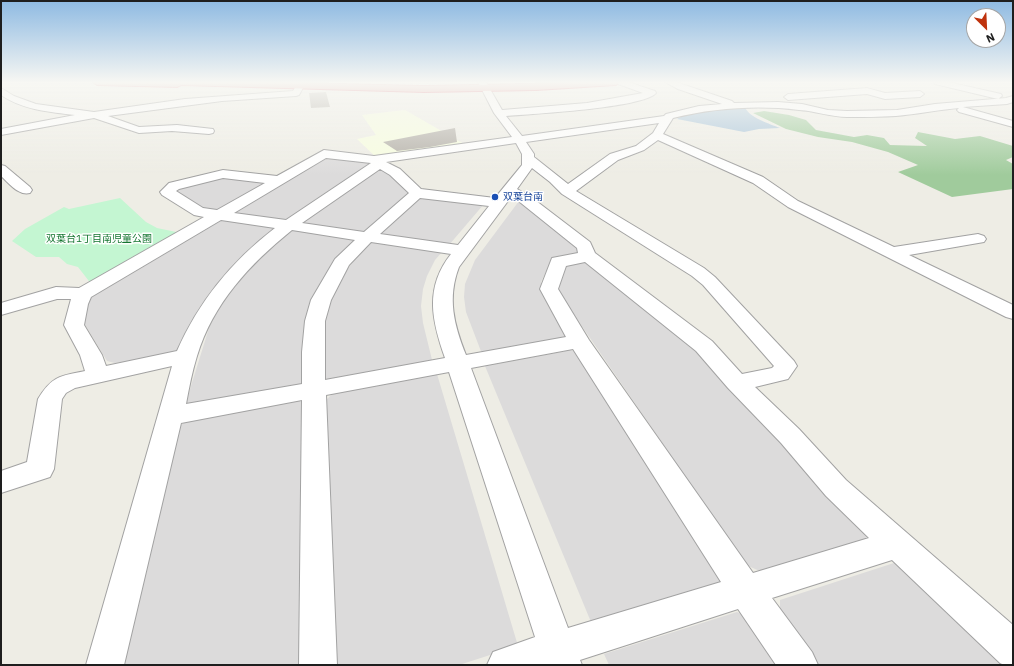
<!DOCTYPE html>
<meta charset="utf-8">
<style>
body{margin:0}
#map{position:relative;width:1014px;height:666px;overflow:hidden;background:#eeede5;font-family:"IBM Plex Sans",sans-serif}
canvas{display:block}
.frame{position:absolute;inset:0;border:2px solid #1e1e1e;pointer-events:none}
.north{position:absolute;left:966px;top:8px;width:40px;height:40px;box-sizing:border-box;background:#fff;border:1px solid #a5a5a5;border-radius:50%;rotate:156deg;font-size:11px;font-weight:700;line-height:16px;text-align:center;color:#1e1e1e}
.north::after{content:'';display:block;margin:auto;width:14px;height:18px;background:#bf320d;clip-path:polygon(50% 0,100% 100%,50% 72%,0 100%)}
</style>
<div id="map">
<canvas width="1014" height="666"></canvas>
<div class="frame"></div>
<div class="north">N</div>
</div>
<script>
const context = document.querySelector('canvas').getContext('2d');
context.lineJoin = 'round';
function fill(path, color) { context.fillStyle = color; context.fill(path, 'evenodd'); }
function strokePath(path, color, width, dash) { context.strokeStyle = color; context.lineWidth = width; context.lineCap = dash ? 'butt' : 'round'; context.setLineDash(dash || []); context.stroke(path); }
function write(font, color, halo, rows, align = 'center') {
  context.font = font + ' "IBM Plex Sans","Noto Sans JP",sans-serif'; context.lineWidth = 3; context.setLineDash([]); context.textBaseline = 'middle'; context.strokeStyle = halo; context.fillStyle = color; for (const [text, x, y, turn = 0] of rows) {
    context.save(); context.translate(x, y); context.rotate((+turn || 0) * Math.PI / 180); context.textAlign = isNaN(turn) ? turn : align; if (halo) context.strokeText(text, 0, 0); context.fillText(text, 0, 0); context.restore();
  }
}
fill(new Path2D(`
 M 324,158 L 373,162 L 292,221 L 234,214 L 233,211 Z
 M 378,168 L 383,168 L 409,193 L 409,196 L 367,232 L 360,233 L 304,224 L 303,222 Z
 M 218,177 L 268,181 L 223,210 L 206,210 L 173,190 Z
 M 423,197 L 484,204 L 449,245 L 382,236 L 380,233 L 418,198 Z
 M 519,201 L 576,246 L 580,251 L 577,253 L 553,257 L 541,282 L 542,292 L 569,336 L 566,340 L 482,354 L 466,312 L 464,297 L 465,284 L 475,260 Z
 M 225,219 L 277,227 L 181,352 L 172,355 L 115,363 L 107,361 L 84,323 L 88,302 L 91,296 L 219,221 Z
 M 298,230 L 354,238 L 356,241 L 326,276 L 312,301 L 303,382 L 297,388 L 190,407 L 186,402 L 209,328 L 217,310 L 240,278 L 255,261 L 291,231 Z
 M 375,242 L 442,252 L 435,260 L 427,276 L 423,289 L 421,306 L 423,323 L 433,364 L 333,382 L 325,379 L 324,322 L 329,300 L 338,282 L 352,263 L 369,243 Z
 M 584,260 L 697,350 L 872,538 L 762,572 L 746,565 L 557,290 L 565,265 Z
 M 571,350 L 579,353 L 723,574 L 719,584 L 591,622 L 485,366 Z
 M 437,374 L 518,646 L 459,665 L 337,665 L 326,400 L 333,393 Z
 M 298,400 L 304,403 L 302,665 L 119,665 L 179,427 L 188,419 Z
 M 897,562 L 1013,665 L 819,665 L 780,612 L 780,600 Z
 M 737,612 L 750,618 L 783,665 L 609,665 L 604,654 Z`), '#dcdbdb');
fill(new Path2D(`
 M 405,110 L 464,144 L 377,158 L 357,139 L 376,135 L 362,115 Z`), '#f7fddf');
fill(new Path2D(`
 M 764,111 L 789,115 L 806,120 L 816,130 L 854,137 L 867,135 L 884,138 L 890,145 L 927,146 L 915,138 L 918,132 L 955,139 L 980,136 L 1013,146 L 1013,157 L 1006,160 L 1013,164 L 1013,189 L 952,197 L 898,172 L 918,165 L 888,152 L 852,142 L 818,137 L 786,129 L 753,113 Z`), '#a0cb9c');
fill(new Path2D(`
 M 120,198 L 146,222 L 157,228 L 181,233 L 92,285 L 78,267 L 67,264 L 59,257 L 36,257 L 12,241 L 25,229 L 64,207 L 69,209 Z`), '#c4f6d2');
fill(new Path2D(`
 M 745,107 C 748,117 770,124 780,128 L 759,129 L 744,132 L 677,119 C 693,109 725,109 745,107 Z`), '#a8c4d9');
fill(new Path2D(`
 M 326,92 L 330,107 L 311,108 L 309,93 Z
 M 455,128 L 457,142 L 430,147 L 397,151 L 383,142 Z`), '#b3afa7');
const minor = new Path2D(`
 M 478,82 L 486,82 L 502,110 L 587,103 L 643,93 L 618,84 L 617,82 L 628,82 L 655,91 L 656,93 C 643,108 531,114 506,116 L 522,136 L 664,116 L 666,114 L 699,106 L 722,104 L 678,89 L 665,82 L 676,82 L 732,101 L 734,103 L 778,102 L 802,104 L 828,110 L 847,111 L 897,110 L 935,104 L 1006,98 L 1013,96 L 1013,102 L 1007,104 L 963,107 L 1013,121 L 1013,127 L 959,112 L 957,110 L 959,108 C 938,110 917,114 896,116 C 880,117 863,117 847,117 C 831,117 816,111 799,110 C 757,105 714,108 673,118 L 663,134 L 763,177 L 798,201 L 894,247 L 978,234 L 984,236 L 986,239 L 984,242 L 909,255 L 1013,305 L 1013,319 L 1006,317 L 788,207 L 753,183 L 658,140 L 644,150 L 618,160 L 576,191 L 704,268 L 715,277 L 794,361 L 797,366 L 788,379 L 755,387 L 799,429 L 846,480 L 1013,625 L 1013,665 L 1004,665 L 1000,663 L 892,560 L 772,598 L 812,652 L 818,665 L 776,665 L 738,609 L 580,660 L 582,665 L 487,665 L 493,652 L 535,637 L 449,372 L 326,395 L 337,665 L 299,665 L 302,400 L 181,423 L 124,665 L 86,665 L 172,366 L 75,388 L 66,393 L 62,399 L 54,469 L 50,477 L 1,493 L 1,471 L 27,462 L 38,399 C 52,376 60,376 85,371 L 80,355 L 64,325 L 71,299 L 57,299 L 1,315 L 1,303 L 56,287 L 79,288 L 204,217 L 194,215 L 162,195 L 160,192 L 169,183 L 223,170 L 277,176 L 324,150 L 374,156 L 512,137 L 494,113 ZM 659,123 L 653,133 L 636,146 L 610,154 L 568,184 L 534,157 L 534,154 L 526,142 ZM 516,143 L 522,154 L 522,165 L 495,198 L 421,189 L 400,169 L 386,162 ZM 326,158 L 371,163 L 286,220 L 234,213 ZM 532,168 L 550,182 L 562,194 L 692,276 L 703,285 L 774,366 L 772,368 L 742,374 L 712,341 L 595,253 L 590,242 L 531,197 L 517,189 ZM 380,169 L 390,175 L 409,193 L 364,232 L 302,223 ZM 223,178 L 265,183 L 217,210 L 203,208 L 176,191 L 179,189 ZM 511,197 L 521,203 L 577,248 L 578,253 L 552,258 L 540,289 L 566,337 L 466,355 C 454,325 447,298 459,267 ZM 420,198 L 489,206 L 458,245 L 380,234 ZM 221,220 L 275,228 C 232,261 199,301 177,351 L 106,366 L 102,355 L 84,325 L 88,304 L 91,297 ZM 292,230 L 355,240 L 335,259 L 311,300 L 305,321 L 302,352 L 302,384 L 186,404 C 189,388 192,372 197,356 C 213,303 250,264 292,230 ZM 371,242 L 451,254 C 424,288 432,321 445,358 L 325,380 L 325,321 L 331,300 L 349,265 ZM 585,262 L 696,351 L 728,388 L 781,443 L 826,496 L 869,538 L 753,573 L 589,340 L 558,289 L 566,266 ZM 573,349 L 721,582 L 568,628 L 471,368 Z
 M 934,82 L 948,82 L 1001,94 L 1002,96 L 998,99 L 935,84 Z
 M 300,83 L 304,86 L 299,95 L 296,96 L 222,101 L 108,116 L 139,127 L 177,125 L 213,129 L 214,131 L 213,133 L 209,134 L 172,131 L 139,133 L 94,118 L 1,135 L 1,129 L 75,115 C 50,112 23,110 1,95 L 1,88 L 14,96 L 36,104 L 94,112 L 185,99 L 293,91 L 297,84 Z
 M 867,88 L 885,93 L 920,91 L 924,94 L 920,97 L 885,99 L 867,94 L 788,100 L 784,97 L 788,94 Z
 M 1,165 L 5,166 L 30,187 L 32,190 L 30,193 C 18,196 9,183 1,176 Z`);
const highway = new Path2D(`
 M 93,82 L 257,82 L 424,86 L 620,82 L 616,85 L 536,90 L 424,92 L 181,85 L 177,87 L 97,85 Z`);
strokePath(minor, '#a2a2a2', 2);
strokePath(highway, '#ce3045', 2);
fill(minor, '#fff');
fill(highway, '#e19391');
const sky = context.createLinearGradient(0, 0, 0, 175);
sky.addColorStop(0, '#8ebae2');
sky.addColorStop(0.47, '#f7f7f3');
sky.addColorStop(1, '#f7f7f300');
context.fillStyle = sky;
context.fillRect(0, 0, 1014, 175);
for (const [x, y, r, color] of [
 [495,197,4,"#1a4fb4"]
]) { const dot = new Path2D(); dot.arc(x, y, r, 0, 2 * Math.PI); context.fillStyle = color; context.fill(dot); strokePath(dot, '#fff', 1.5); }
write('10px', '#164399', '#fff', [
 ["双葉台南",503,197]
], 'left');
write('10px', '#13752f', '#fff', [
 ["双葉台1丁目南児童公園",99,239]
]);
</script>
